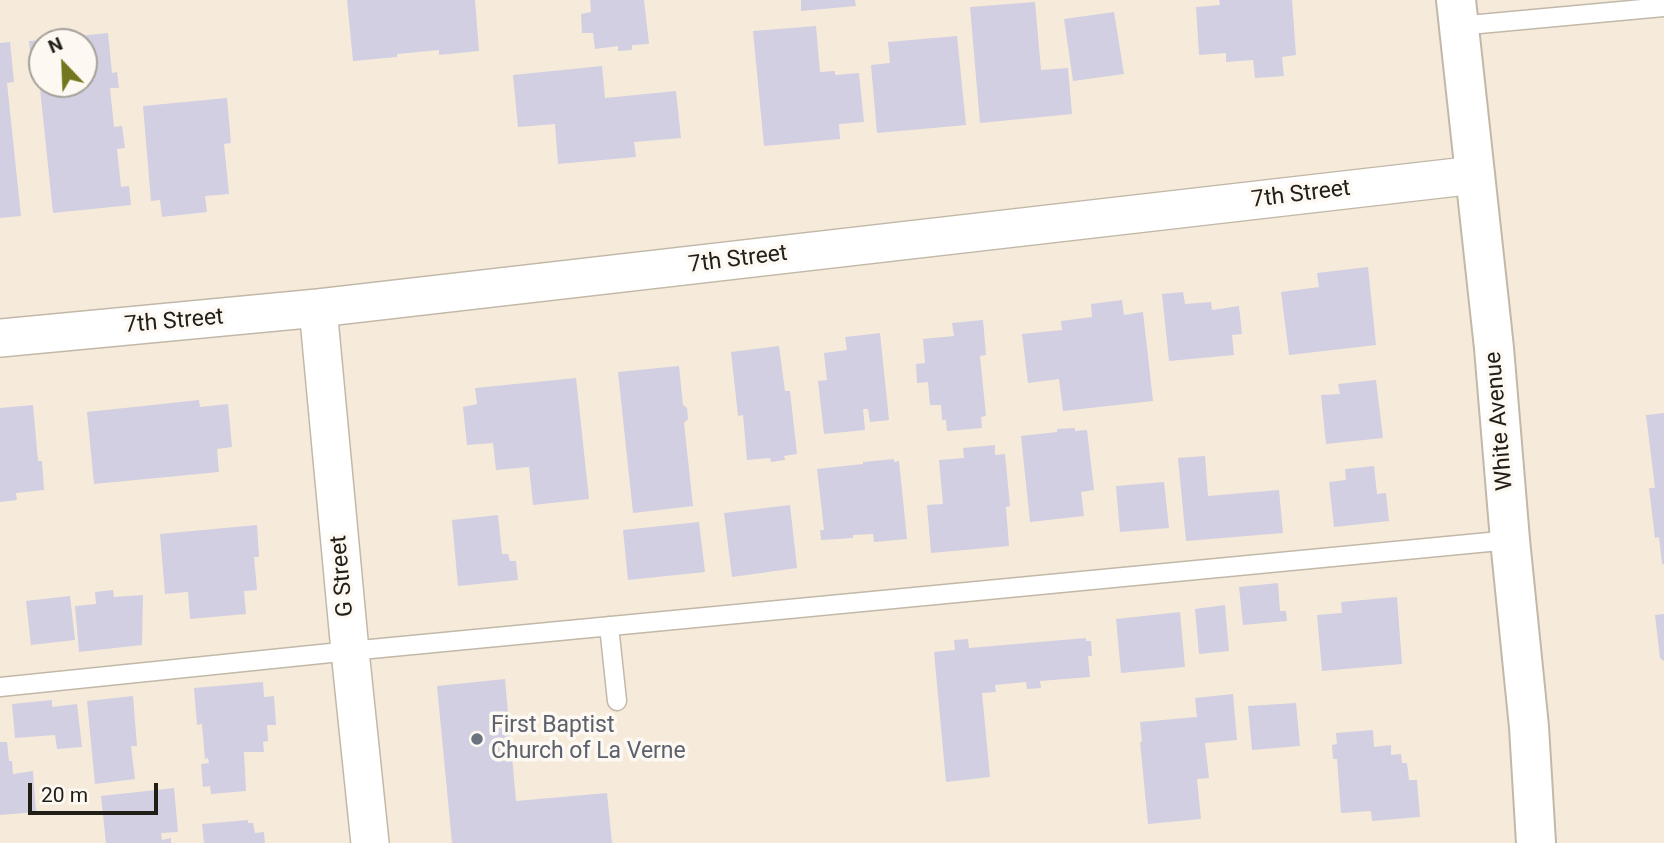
<!DOCTYPE html>
<style>
body{margin:0}
#map{position:relative;width:1664px;height:843px;overflow:hidden;background:#f6ebda;font-family:Roboto,sans-serif}
canvas{display:block}
.north{position:absolute;left:28px;top:28px;width:70px;height:70px;box-sizing:border-box;background:#fdf9f2;border:2px solid #a5a19a;border-radius:50%;rotate:337deg;font-size:19px;font-weight:700;line-height:28px;text-align:center;color:#211d17}
.north::after{content:'';display:block;margin:auto;width:24px;height:32px;background:#73771f;clip-path:polygon(50% 0,100% 100%,50% 72%,0 100%)}
.scale{position:absolute;left:28px;top:783px;width:130px;height:32px;box-sizing:border-box;border:4px solid #211d17;border-top:0;padding-left:9px;font-size:21px;line-height:24px;white-space:nowrap;color:#211d17;-webkit-text-stroke:5px #fdf9f2;paint-order:stroke}
</style>
<div id="map">
<canvas width="1664" height="843"></canvas>
<div class="north">N</div>
<div class="scale">20 m</div>
</div>
<script>
const context = document.querySelector('canvas').getContext('2d');
context.lineJoin = 'round';
function fill(path, color) { context.fillStyle = color; context.fill(path, 'evenodd'); }
function strokePath(path, color, width, dash) { context.strokeStyle = color; context.lineWidth = width; context.lineCap = dash ? 'butt' : 'round'; context.setLineDash(dash || []); context.stroke(path); }
function write(font, color, halo, rows, align = 'center') {
  context.font = font + ' Roboto,sans-serif'; context.lineWidth = 7; context.setLineDash([]); context.textBaseline = 'middle'; context.strokeStyle = halo; context.fillStyle = color; for (const [text, x, y, turn = 0] of rows) {
    context.save(); context.translate(x, y); context.rotate((+turn || 0) * Math.PI / 180); context.textAlign = isNaN(turn) ? turn : align; if (halo) context.strokeText(text, 0, 0); context.fillText(text, 0, 0); context.restore();
  }
}
fill(new Path2D(`
 M 347,0 L 475,0 L 479,51 L 439,55 L 439,50 L 397,54 L 397,57 L 353,61 Z
 M 590,0 L 644,0 L 649,44 L 632,45 L 632,50 L 618,51 L 618,46 L 595,49 L 593,33 L 582,33 L 581,14 L 591,12 Z
 M 801,0 L 855,0 L 856,6 L 801,11 Z
 M 1219,0 L 1292,0 L 1296,55 L 1282,57 L 1284,76 L 1255,78 L 1253,60 L 1226,62 L 1226,53 L 1199,55 L 1196,7 L 1220,5 Z
 M 1035,2 L 1041,70 L 1068,68 L 1072,114 L 980,123 L 970,7 Z
 M 1114,12 L 1124,74 L 1073,81 L 1064,19 Z
 M 816,26 L 820,72 L 835,71 L 835,75 L 859,73 L 864,122 L 839,124 L 840,139 L 764,146 L 753,31 Z
 M 108,33 L 112,73 L 117,72 L 119,88 L 110,88 L 114,127 L 122,126 L 125,148 L 117,149 L 121,187 L 129,186 L 131,205 L 53,213 L 39,79 L 33,80 L 29,41 ZM 42,42 L 84,42 L 84,84 L 42,84 Z
 M 957,36 L 966,125 L 877,133 L 871,65 L 890,63 L 888,42 Z
 M 10,42 L 14,82 L 7,83 L 21,216 L 0,218 L 0,43 Z
 M 602,66 L 605,98 L 676,91 L 681,138 L 634,142 L 636,157 L 558,164 L 555,124 L 518,127 L 513,75 Z
 M 227,98 L 231,143 L 224,144 L 229,194 L 205,196 L 207,212 L 162,217 L 160,200 L 151,201 L 143,106 Z
 M 1368,267 L 1376,345 L 1289,355 L 1281,292 L 1319,287 L 1317,273 Z
 M 1183,292 L 1185,304 L 1211,302 L 1212,310 L 1239,306 L 1242,334 L 1232,335 L 1234,355 L 1169,361 L 1162,294 Z
 M 1122,300 L 1124,315 L 1143,312 L 1153,401 L 1063,411 L 1059,379 L 1028,383 L 1022,334 L 1062,330 L 1061,321 L 1092,317 L 1091,304 Z
 M 983,320 L 986,355 L 980,356 L 986,416 L 981,417 L 982,428 L 947,431 L 946,420 L 942,420 L 941,405 L 930,405 L 928,382 L 917,383 L 916,364 L 925,363 L 923,339 L 954,336 L 952,323 Z
 M 880,333 L 889,420 L 870,422 L 868,409 L 863,409 L 865,430 L 824,434 L 818,381 L 827,380 L 824,353 L 847,350 L 845,337 Z
 M 779,346 L 785,391 L 790,391 L 797,454 L 784,456 L 785,460 L 771,462 L 770,458 L 747,460 L 743,415 L 738,416 L 731,352 Z
 M 679,366 L 683,405 L 687,408 L 688,419 L 684,423 L 693,506 L 633,513 L 618,372 Z
 M 576,378 L 589,499 L 533,505 L 529,467 L 496,470 L 493,443 L 467,445 L 463,407 L 477,404 L 475,388 Z
 M 1376,380 L 1383,438 L 1326,444 L 1321,395 L 1340,394 L 1338,384 Z
 M 199,400 L 200,407 L 228,404 L 232,447 L 217,449 L 219,472 L 94,484 L 87,412 Z
 M 33,405 L 38,461 L 42,461 L 44,490 L 16,493 L 17,500 L 0,502 L 0,408 Z
 M 1664,413 L 1664,564 L 1662,564 L 1659,537 L 1655,538 L 1649,488 L 1655,488 L 1646,415 Z
 M 1075,428 L 1075,431 L 1087,430 L 1094,490 L 1081,492 L 1084,516 L 1030,522 L 1021,436 L 1057,432 L 1057,429 Z
 M 995,445 L 995,455 L 1005,454 L 1010,506 L 1006,507 L 1009,546 L 931,553 L 927,505 L 943,504 L 939,460 L 964,458 L 963,448 Z
 M 1205,456 L 1208,496 L 1279,490 L 1283,533 L 1186,541 L 1178,458 Z
 M 894,459 L 894,462 L 899,461 L 907,539 L 874,542 L 873,534 L 853,535 L 853,538 L 821,540 L 820,530 L 824,530 L 817,469 L 863,464 L 863,462 Z
 M 1374,466 L 1377,494 L 1386,493 L 1389,521 L 1334,527 L 1329,482 L 1346,480 L 1345,469 Z
 M 1164,482 L 1169,528 L 1120,532 L 1116,486 Z
 M 790,505 L 797,568 L 732,577 L 724,513 Z
 M 498,515 L 502,554 L 508,554 L 510,561 L 516,561 L 518,580 L 458,586 L 452,520 Z
 M 699,522 L 705,572 L 628,580 L 623,530 Z
 M 257,525 L 259,557 L 254,557 L 257,590 L 244,591 L 246,614 L 190,619 L 188,592 L 165,594 L 160,534 Z
 M 1278,583 L 1280,611 L 1286,611 L 1287,621 L 1243,625 L 1239,587 Z
 M 113,590 L 114,597 L 143,595 L 142,645 L 79,652 L 75,606 L 96,604 L 95,592 Z
 M 70,596 L 75,640 L 31,645 L 26,601 Z
 M 1397,597 L 1402,664 L 1322,671 L 1317,615 L 1342,613 L 1341,602 Z
 M 1225,605 L 1229,651 L 1199,654 L 1195,609 Z
 M 1180,612 L 1185,667 L 1121,673 L 1116,619 Z
 M 1664,614 L 1664,661 L 1660,658 L 1655,615 Z
 M 1086,638 L 1086,641 L 1091,641 L 1092,656 L 1088,656 L 1090,677 L 1040,681 L 1041,688 L 1027,689 L 1026,682 L 995,685 L 996,692 L 982,693 L 990,777 L 946,782 L 934,652 L 955,650 L 954,640 L 968,639 L 969,648 Z
 M 505,679 L 516,801 L 607,793 L 612,843 L 452,843 L 437,686 Z
 M 263,682 L 264,697 L 274,696 L 276,725 L 267,725 L 268,741 L 263,742 L 264,752 L 244,752 L 246,791 L 211,794 L 210,786 L 203,787 L 201,764 L 209,763 L 208,758 L 205,759 L 202,724 L 197,725 L 194,688 Z
 M 1233,694 L 1237,740 L 1205,743 L 1209,778 L 1197,779 L 1201,819 L 1148,824 L 1140,742 L 1142,742 L 1140,722 L 1197,717 L 1195,698 Z
 M 133,696 L 137,746 L 131,746 L 135,779 L 95,784 L 87,701 Z
 M 52,700 L 52,707 L 77,704 L 82,747 L 57,749 L 55,735 L 15,738 L 12,704 Z
 M 1296,703 L 1300,746 L 1252,750 L 1248,706 Z
 M 1373,730 L 1374,747 L 1391,745 L 1391,755 L 1401,754 L 1402,763 L 1407,763 L 1409,780 L 1417,780 L 1420,817 L 1372,821 L 1371,811 L 1341,813 L 1337,759 L 1333,759 L 1332,745 L 1337,744 L 1336,733 Z
 M 0,742 L 7,742 L 9,761 L 12,761 L 13,774 L 33,771 L 36,812 L 0,815 Z
 M 174,788 L 178,832 L 161,833 L 162,840 L 171,838 L 171,843 L 106,843 L 101,796 Z
 M 248,820 L 248,823 L 253,823 L 255,833 L 264,832 L 265,843 L 204,843 L 202,824 Z`), '#d1cfe1');
const lane = new Path2D(`
 M 1458,26 L 1664,7
 M 609,626 L 617,701
 M 0,687 L 350,651 L 1510,540`);
const street = new Path2D(`
 M 318,308 L 350,651 L 370,843
 M 0,338 L 318,308 L 1475,175`);
const secondary = new Path2D(`
 M 1456,0 L 1494,348 L 1510,540 L 1529,727 L 1536,843`);
strokePath(lane, '#c2b8a8', 21);
strokePath(street, '#c2b8a8', 40);
strokePath(secondary, '#c2b8a8', 42);
strokePath(lane, '#fff', 18);
strokePath(street, '#fff', 37);
strokePath(secondary, '#fff', 38);
for (const [x, y, r, color] of [
 [477,739,7,"#6b7280"]
]) { const dot = new Path2D(); dot.arc(x, y, r, 0, 2 * Math.PI); context.fillStyle = color; context.fill(dot); strokePath(dot, '#fdf9f2', 2.5); }
write('23px', '#211d17', '#fdf9f2', [
 ["7th Street",1301,195,-7],
 ["7th Street",738,260,-7],
 ["7th Street",174,322,-5],
 ["White Avenue",1500,421,-95],
 ["G Street",343,576,-95]
]);
write('23px', '#5b616d', '#fdf9f2', [
 ["First Baptist",491,726],
 ["Church of La Verne",491,752]
], 'left');
</script>
